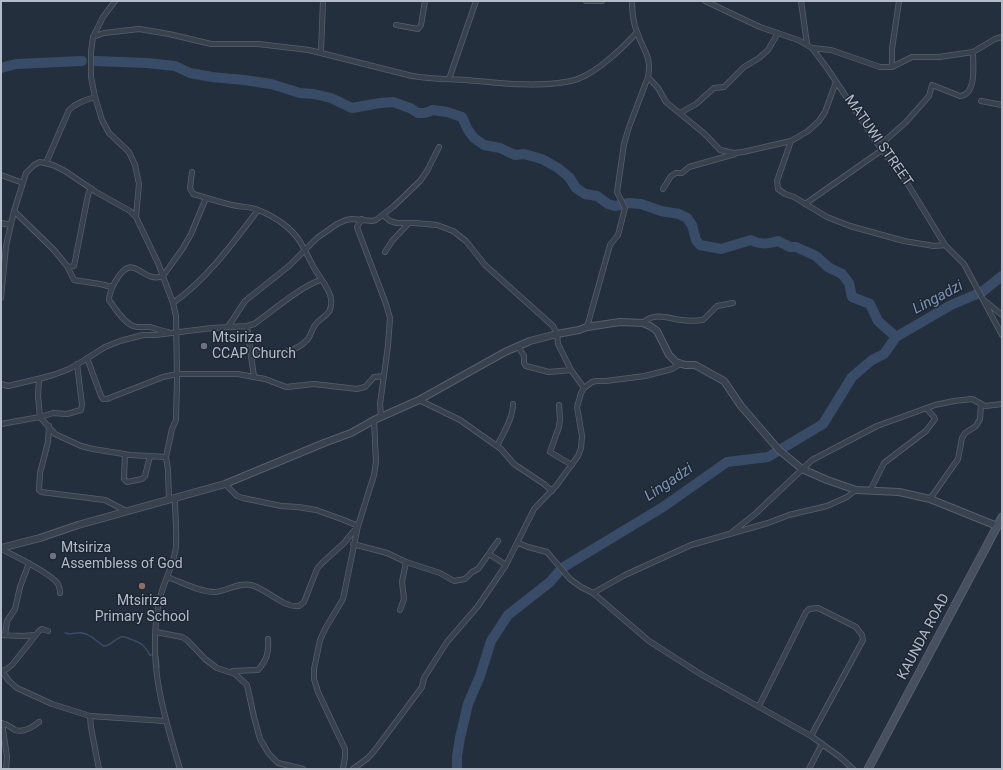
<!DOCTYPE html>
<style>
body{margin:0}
#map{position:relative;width:1003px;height:770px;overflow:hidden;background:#242f3e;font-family:Roboto,sans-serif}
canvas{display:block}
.frame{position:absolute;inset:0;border:2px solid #b4bcc9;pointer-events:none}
</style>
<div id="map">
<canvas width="1003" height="770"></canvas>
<div class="frame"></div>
</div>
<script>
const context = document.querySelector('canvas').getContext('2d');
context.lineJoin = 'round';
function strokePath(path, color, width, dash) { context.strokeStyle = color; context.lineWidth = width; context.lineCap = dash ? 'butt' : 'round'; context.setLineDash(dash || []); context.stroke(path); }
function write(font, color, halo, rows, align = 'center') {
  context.font = font + ' Roboto,sans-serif'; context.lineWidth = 3; context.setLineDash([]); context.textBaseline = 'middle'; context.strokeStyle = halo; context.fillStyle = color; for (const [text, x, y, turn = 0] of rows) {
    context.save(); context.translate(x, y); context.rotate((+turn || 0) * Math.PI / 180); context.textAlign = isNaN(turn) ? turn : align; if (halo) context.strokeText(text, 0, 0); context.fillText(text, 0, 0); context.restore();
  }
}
strokePath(new Path2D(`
 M 65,633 C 72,635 76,632 82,633 C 91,634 97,642 104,646 C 111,646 114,639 121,637 C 125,636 127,638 130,639 C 142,643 144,645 150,655 L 155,655
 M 158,657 L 159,668`), '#394c67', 1.5);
strokePath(new Path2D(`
 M 96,61 L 147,63 L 175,66 L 190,73 L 212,77 L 244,80 L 271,84 L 300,93 L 314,94 L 331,98 L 352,108 L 380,103 L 393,102 L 410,108 L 418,113 L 425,113 L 433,110 L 447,112 L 462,117 L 468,130 L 474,138 L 484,145 L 500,148 L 515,155 L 524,154 L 542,159 L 558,168 L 569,177 L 576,188 L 585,194 L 597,196 L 608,204 L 615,206 L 629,203 L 641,204 L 661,211 L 679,214 L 687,218 L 692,225 L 696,240 L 700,245 L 721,249 L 751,240 C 760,245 768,244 778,241 L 790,247 L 796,247 L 816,256 L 828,267 L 842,274 L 849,283 L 852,297 L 870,304 L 878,321 L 896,337
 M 1,68 L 16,64 L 82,61
 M 982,292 L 1002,276
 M 457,769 L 457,756 L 460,738 L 468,704 L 480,676 L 491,641 L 508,615 L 550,582 L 562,568 L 663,507 L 727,462 L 768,457 L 823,424 L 852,377 L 872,360 L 884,354 L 896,337 L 951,305 L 977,294`), '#394c67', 10);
const minor = new Path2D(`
 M 115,1 L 103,17 L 93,37 L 91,52 L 91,77 L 95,97 L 102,120 L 109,133 L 129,152 L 135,165 L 139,184 L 136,217 L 158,263 L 173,303 L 176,316 L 177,379 L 176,420 L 172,429 L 166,457 L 168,470 L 169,500
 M 586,1 L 602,1
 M 705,1 L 760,27 L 798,40 L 812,48 L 827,68 L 879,146 L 909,186 L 945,245 L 964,264 L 1002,335
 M 801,1 L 807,44
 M 396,25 L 418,29 L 421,25 L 425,1
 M 93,37 L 104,33 L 139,29 L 169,34 L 211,44 L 258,44 L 309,50 L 412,76 C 430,79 447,79 464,80 C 496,82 527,87 559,83 C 566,82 574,81 580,78 C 598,71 624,47 637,32
 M 812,48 L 831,50 L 880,67 L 892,67 L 912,57 L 939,57 L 973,52 L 995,39 L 1002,37
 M 321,52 L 323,1
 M 892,67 L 892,49 L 899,1
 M 648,77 L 658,88 L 666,102 L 706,135 L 720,150 L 734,153 L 743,152 L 791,141 L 808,131 L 819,121 L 825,112 L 836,82
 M 449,79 L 476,1
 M 981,101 L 1002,105
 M 680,113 L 696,104 L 714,88 L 724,87 L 744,67 L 759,58 L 768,50 L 778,33
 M 791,141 L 777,181 L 778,189 L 785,194 L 794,197 L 827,217 L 850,226 L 904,241 L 934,246 L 945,245
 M 879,146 L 906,122 L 929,96 L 932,85 L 960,96 C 977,95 973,64 973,52
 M 46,163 L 69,110 C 76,103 85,100 95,97
 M 192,172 L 190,188 L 193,194 C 208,198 222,203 237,206 C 244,207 252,207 258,210 C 266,213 275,218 282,223 C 299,235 303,247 312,264 C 317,275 330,288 331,299 C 333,315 323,315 315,325 C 312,329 311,335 308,339 C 293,356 272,353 251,353
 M 1,175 L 23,183
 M 663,189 L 671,176 L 676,173 L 682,173 L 689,167 L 735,154
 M 805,204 L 882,150
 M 14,211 L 54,250 L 67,266 L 74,280 L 100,284 L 112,287
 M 383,215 L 390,221 L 397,223 L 414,223 L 437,225 L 453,231 L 466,241 L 485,265 L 553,326 L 557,334 L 558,344 L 571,370 L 584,388
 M 362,219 L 357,227 L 358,230 L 386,304 L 390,318 L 388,346 L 380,404 L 381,417
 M 1,223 L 11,225
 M 385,252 L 392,241 L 408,224
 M 67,266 L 69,267 L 74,266 L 88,195 L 91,188
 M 1,298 L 6,246 L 14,211 L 26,173 L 34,165 L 40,162 L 53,165 L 65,171 L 96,192 L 130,211 L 136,217
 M 985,301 L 1002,315
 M 173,303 C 207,279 233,243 258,210
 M 643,323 C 654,312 667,318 681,320 C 689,321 696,321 703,320 L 717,306 L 733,303
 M 247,326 L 254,377
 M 228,327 L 245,301 L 289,266 L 317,238 L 337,224 L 346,220 L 352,219 L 372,221 L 376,220 L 394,206 L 420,181 L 427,171 L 439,147
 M 587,327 L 610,245 L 618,235 L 625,208 L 617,192 L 624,144 L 629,127 L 648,77 C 652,55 643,51 637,32 C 633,22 632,11 632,1
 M 168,332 C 162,331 155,328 149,327 C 144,327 138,328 133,326 C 123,322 115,308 109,300 C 109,293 112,288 115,282 C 134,248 141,285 163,276 L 183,248 L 191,234 L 206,198
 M 518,346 L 524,356 L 524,363 L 526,366 L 549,372 L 571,370
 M 87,358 L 101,396 L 103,399 L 107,399 L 163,377 L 177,374 L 238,374 L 265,379 L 286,387 L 314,384 L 357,389 L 365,387 L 374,377 L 384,376
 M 1,384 L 8,386 L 42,378
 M 419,400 L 460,420 L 501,449 L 514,464 L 544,484 L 552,491
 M 559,405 L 560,419 L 559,427 L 550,452 L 572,465
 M 1,424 L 40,417 L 53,413 L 67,414 L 81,410 L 82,405 L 77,364
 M 49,426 L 48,442 L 40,473 L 39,490 L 41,492 L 105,500 L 126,511
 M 497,446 C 503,434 513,418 513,404
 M 125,454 L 124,479 L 127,482 L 142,479 L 145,476 L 150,456
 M 166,457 L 130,455 L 93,449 L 81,446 L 55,434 L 40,417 L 38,396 L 39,380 L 42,378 L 53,375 L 69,369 L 83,361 L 105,347 L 120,341 L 143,335 L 155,335 L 212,328 L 247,326 L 254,324 C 276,309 295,290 320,280
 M 870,491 L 884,463 L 926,431 L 935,419 L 934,417 L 926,408
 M 175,499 C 175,514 177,532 176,547 C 174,566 162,584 159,602 C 147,661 163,713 180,769
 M 930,499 L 958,459 L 962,438 L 965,433 L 976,426 L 980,419 L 981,404
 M 731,533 L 755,514 L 812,460 L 877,426 L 935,405 L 954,401 L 972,399 L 985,406 L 1002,404
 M 518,543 L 528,547 L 547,552 L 570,579 L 581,587 L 593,593 L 649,641 L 702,675 L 811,736 L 840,757 L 853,769
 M 353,544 L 387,553 L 406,562 L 440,573 L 454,581 L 465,579 L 472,572 L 478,569 L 498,541
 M 1,549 C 13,555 51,573 58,584 C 59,586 60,590 60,593
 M 489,554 L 506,565
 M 167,577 C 182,582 199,592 215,592 C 227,591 239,582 251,585 C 266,588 282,608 299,606 L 304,602 L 317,569 L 321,564 L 344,543 L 358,526 L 344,520 L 316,510 L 298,507 L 281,506 L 243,498 L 237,496 L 225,484
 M 593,593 L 625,575 L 691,545 L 768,523 L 789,515 L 827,506 L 847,497 L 856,490
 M 400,610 L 404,599 L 402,582 L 406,562
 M 156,632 L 182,637 L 187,640 L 205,659 L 217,668 L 235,674 L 247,685 L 254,717 L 260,739 L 269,754 L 278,763 L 303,769
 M 1,635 L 24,636 L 35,635
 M 5,635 L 7,621 L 15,609 L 20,587 L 29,563
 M 1,671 L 7,669 L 12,665 L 39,631 L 42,629 L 48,631
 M 2,671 L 9,681 L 17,688 L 52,704 L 90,716 L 165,721
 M 233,671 L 258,670 C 267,660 269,652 268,639
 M 759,706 L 806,612 L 809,609 L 818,608 L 856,627 L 862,635 L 863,640 L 811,736
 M 90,716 L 91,728 L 99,769
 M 1,723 C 8,724 10,727 15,730 C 24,733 33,727 39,722
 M 2,723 L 7,757 L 6,769
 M 343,769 L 345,757 L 345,749 L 318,692 L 314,679 L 314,669 L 320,640 L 325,629 L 343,599 L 358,526 L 374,475 L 376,462 L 374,420
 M 353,769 L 368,758 L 375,750 L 422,687 L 424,678 L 447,642 L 478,606 L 506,565 L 534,509 L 556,486 L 578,456 L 581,448 L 582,436 L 577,407 L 581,393 L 584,388 L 592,382 L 597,381 L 606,381 L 645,376 L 672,369 L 680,364
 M 809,769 L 822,744`);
const tertiary = new Path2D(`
 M 1,548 L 40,538 L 78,525 L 225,484 L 324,443 L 351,433 L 374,420 L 419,400 L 505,352 L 530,341 L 557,334 L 579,330 L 587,327 L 620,322 L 643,323 L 650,326 L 657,331 L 669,355 L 676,362 L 685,365 L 695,365 L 724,381 L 741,406 L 779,450 L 802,469 L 827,480 L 856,490 L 899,492 L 930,499 L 997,526`);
const secondary = new Path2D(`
 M 868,769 L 1002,517`);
strokePath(minor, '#565f6c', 6);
strokePath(tertiary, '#565f6c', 8);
strokePath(secondary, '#565f6c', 9);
strokePath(minor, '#38414e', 4.5);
strokePath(tertiary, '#38414e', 6);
strokePath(secondary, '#465061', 7);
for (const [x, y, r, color] of [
 [204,346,4,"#6b7280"],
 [53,556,4,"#6b7280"],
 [142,586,4,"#8d6e63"]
]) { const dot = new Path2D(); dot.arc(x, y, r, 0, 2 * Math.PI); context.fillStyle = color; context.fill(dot); strokePath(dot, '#1d2633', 1.5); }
write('14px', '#b4bcc9', '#1d2633', [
 ["MATUWI STREET",878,141,55],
 ["KAUNDA ROAD",924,637,-62]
]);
write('14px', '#b4bcc9', '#1d2633', [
 ["Mtsiriza",212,338],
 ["CCAP Church",212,354],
 ["Mtsiriza",61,548],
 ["Assembless of God",61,564],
 ["Mtsiriza",142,601,"center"],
 ["Primary School",142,617,"center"]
], 'left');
write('italic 15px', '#7c92b1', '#1d2633', [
 ["Lingadzi",938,298,-28],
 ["Lingadzi",669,483,-34]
]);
</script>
